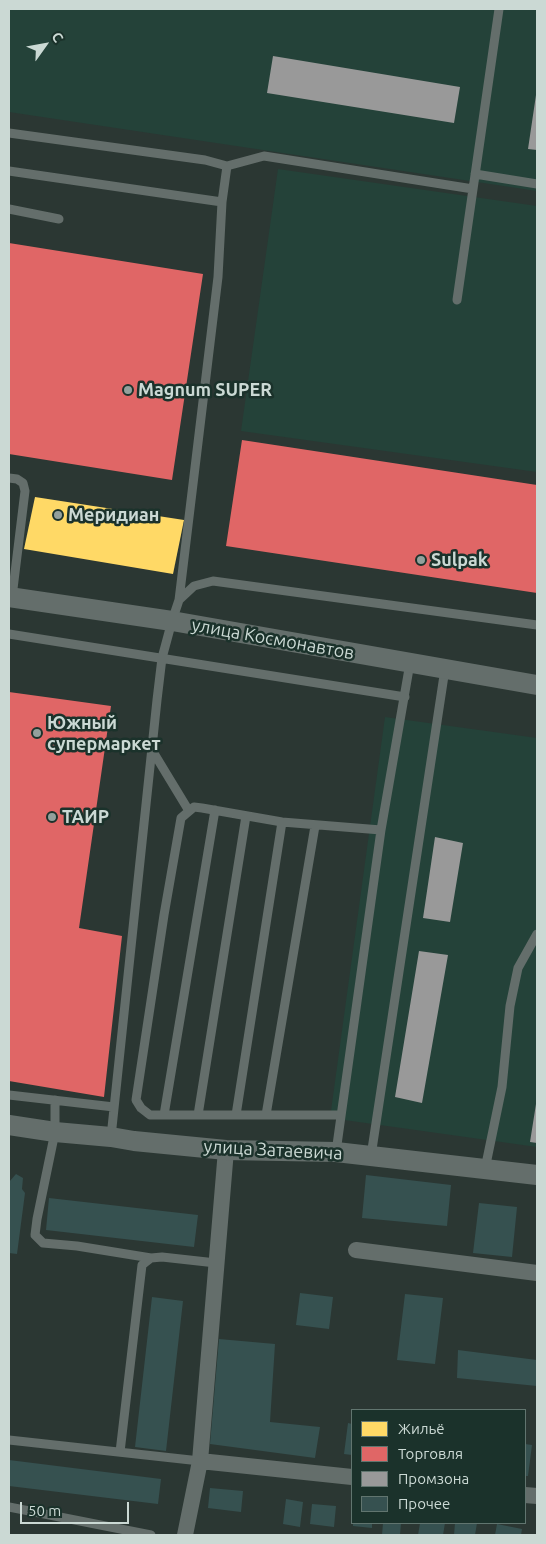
<!DOCTYPE html>
<meta charset="utf-8">
<style>
body{margin:0}
#map{position:relative;width:546px;height:1544px;overflow:hidden;background:#2b3733;font-family:Ubuntu,sans-serif}
canvas{display:block}
.frame{position:absolute;inset:0;border:10px solid #cbd9d4;pointer-events:none}
.legend{position:absolute;left:351px;top:1409px;width:175px;height:115px;box-sizing:border-box;background:#1b322b;border:1px solid #61756f;margin:0;padding:6px 9px;list-style:none;font-size:15px;color:#cbd9d4}
.legend li{display:flex;align-items:center;gap:10px;height:25px}
.legend b{width:25px;border:1px solid #61756f}
.north{position:absolute;left:20px;top:20px;width:50px;height:50px;-webkit-text-stroke:4px #1b322b;paint-order:stroke;rotate:58deg;font-size:14px;font-weight:700;line-height:20px;text-align:center;color:#cbd9d4}
.north::after{content:'';display:block;margin:auto;width:18px;height:22px;background:#cbd9d4;clip-path:polygon(50% 0,100% 100%,50% 72%,0 100%)}
.scale{position:absolute;left:20px;top:1502px;width:109px;height:22px;box-sizing:border-box;border:2px solid #cbd9d4;border-top:0;padding-left:6px;font-size:15px;line-height:18px;white-space:nowrap;color:#cbd9d4;-webkit-text-stroke:4px #1b322b;paint-order:stroke}
</style>
<div id="map">
<canvas width="546" height="1544"></canvas>
<div class="frame"></div>
<ul class="legend">
<li><b style="height:14px;background:#ffd966"></b>Жильё</li>
<li><b style="height:14px;background:#e06666"></b>Торговля</li>
<li><b style="height:14px;background:#999"></b>Промзона</li>
<li><b style="height:14px;background:#365150"></b>Прочее</li>
</ul>
<div class="north">С</div>
<div class="scale">50 m</div>
</div>
<script>
const context = document.querySelector('canvas').getContext('2d');
context.lineJoin = 'round';
function fill(path, color) { context.fillStyle = color; context.fill(path, 'evenodd'); }
function strokePath(path, color, width, dash) { context.strokeStyle = color; context.lineWidth = width; context.lineCap = dash ? 'butt' : 'round'; context.setLineDash(dash || []); context.stroke(path); }
function write(font, color, halo, rows, align = 'center') {
  context.font = font + ' Ubuntu,sans-serif'; context.lineWidth = 5; context.setLineDash([]); context.textBaseline = 'middle'; context.strokeStyle = halo; context.fillStyle = color; for (const [text, x, y, turn = 0] of rows) {
    context.save(); context.translate(x, y); context.rotate((+turn || 0) * Math.PI / 180); context.textAlign = isNaN(turn) ? turn : align; if (halo) context.strokeText(text, 0, 0); context.fillText(text, 0, 0); context.restore();
  }
}
fill(new Path2D(`
 M 9,9 L 537,9 L 537,191 L 9,112 Z
 M 278,169 L 537,206 L 537,472 L 241,431 Z
 M 385,717 L 537,738 L 537,1147 L 330,1118 Z`), '#244239');
fill(new Path2D(`
 M 35,497 L 184,520 L 173,574 L 24,549 Z`), '#ffd966');
fill(new Path2D(`
 M 9,243 L 203,274 L 172,480 L 9,454 Z
 M 242,440 L 537,485 L 537,593 L 226,546 Z
 M 9,692 L 111,706 L 79,928 L 122,936 L 104,1097 L 9,1081 Z`), '#e06666');
fill(new Path2D(`
 M 273,56 L 460,87 L 454,123 L 267,93 Z
 M 536,95 L 537,95 L 537,150 L 528,149 Z
 M 435,837 L 463,843 L 450,922 L 423,918 Z
 M 419,951 L 448,955 L 422,1103 L 395,1097 Z
 M 536,1104 L 537,1104 L 537,1143 L 530,1142 Z`), '#999');
fill(new Path2D(`
 M 16,1174 L 23,1178 L 22,1189 L 25,1193 L 17,1254 L 9,1253 L 9,1182 Z
 M 366,1175 L 451,1185 L 447,1226 L 362,1218 Z
 M 49,1198 L 198,1215 L 194,1247 L 46,1230 Z
 M 479,1203 L 517,1207 L 512,1257 L 473,1253 Z
 M 300,1293 L 333,1297 L 329,1329 L 296,1325 Z
 M 405,1294 L 443,1298 L 435,1364 L 397,1360 Z
 M 152,1297 L 183,1301 L 166,1451 L 135,1447 Z
 M 219,1339 L 275,1344 L 270,1422 L 320,1427 L 315,1458 L 210,1444 Z
 M 458,1350 L 537,1360 L 537,1386 L 457,1378 Z
 M 348,1423 L 352,1424 L 352,1455 L 344,1454 Z
 M 525,1444 L 532,1445 L 528,1476 L 525,1476 Z
 M 9,1460 L 161,1479 L 158,1504 L 9,1486 Z
 M 210,1488 L 243,1491 L 241,1512 L 208,1508 Z
 M 286,1499 L 303,1502 L 300,1527 L 283,1524 Z
 M 312,1504 L 336,1506 L 334,1527 L 310,1524 Z
 M 353,1523 L 372,1523 L 372,1528 L 353,1526 Z
 M 383,1523 L 401,1523 L 400,1535 L 382,1535 Z
 M 420,1523 L 445,1523 L 443,1535 L 418,1535 Z
 M 455,1523 L 477,1523 L 475,1535 L 454,1535 Z
 M 497,1524 L 522,1529 L 521,1535 L 495,1535 Z`), '#365150');
strokePath(new Path2D(`
 M 9,133 L 205,160 L 227,166 L 222,202 L 218,277 L 179,600
 M 227,166 L 264,156 L 473,189
 M 9,171 L 222,202
 M 475,174 L 537,184
 M 9,209 L 59,219
 M 457,300 L 499,9
 M 9,478 L 17,479 L 23,483 L 25,491 L 12,597
 M 9,634 L 405,697
 M 152,750 L 189,811
 M 9,1095 L 114,1107
 M 55,1100 L 55,1132 L 37,1219 L 35,1235 L 43,1243 L 77,1246 L 151,1258
 M 164,1115 L 215,810
 M 198,1115 L 246,816
 M 236,1115 L 282,822
 M 266,1115 L 315,826
 M 341,1115 L 150,1115 L 141,1108 L 136,1100 L 164,915 L 181,818 L 194,807 L 202,808 L 282,822 L 381,830
 M 111,1137 L 157,700 L 162,658 L 172,621 L 179,600 L 194,586 L 213,581 L 537,625
 M 336,1152 L 381,830 L 410,663
 M 371,1156 L 445,669
 M 485,1169 L 502,1087 L 510,1006 L 518,968 L 537,934
 M 9,1440 L 200,1461
 M 120,1452 L 142,1265 L 151,1258 L 162,1257 L 216,1263
 M 9,1507 L 151,1535`), '#646e6b', 9);
strokePath(new Path2D(`
 M 356,1250 L 537,1273
 M 200,1461 L 352,1477
 M 525,1495 L 537,1496
 M 185,1535 L 200,1461 L 226,1150`), '#646e6b', 16);
strokePath(new Path2D(`
 M 9,597 L 172,621 L 537,685
 M 9,1125 L 55,1132 L 111,1137 L 134,1141 L 226,1150 L 336,1152 L 537,1175`), '#646e6b', 20);
for (const [x, y, r, color] of [
 [128,390,5,"#93a09c"],
 [58,515,5,"#93a09c"],
 [421,560,5,"#93a09c"],
 [37,733,5,"#93a09c"],
 [52,817,5,"#93a09c"]
]) { const dot = new Path2D(); dot.arc(x, y, r, 0, 2 * Math.PI); context.fillStyle = color; context.fill(dot); strokePath(dot, '#1b322b', 2); }
write('bold 18px', '#cbd9d4', '#1b322b', [
 ["Magnum SUPER",138,390],
 ["Меридиан",68,515],
 ["Sulpak",431,560],
 ["Южный",47,723],
 ["супермаркет",47,744],
 ["ТАИР",62,817]
], 'left');
write('18px', '#cbd9d4', '#1b322b', [
 ["улица Космонавтов",273,639,10],
 ["улица Затаевича",273,1150,3]
]);
</script>
